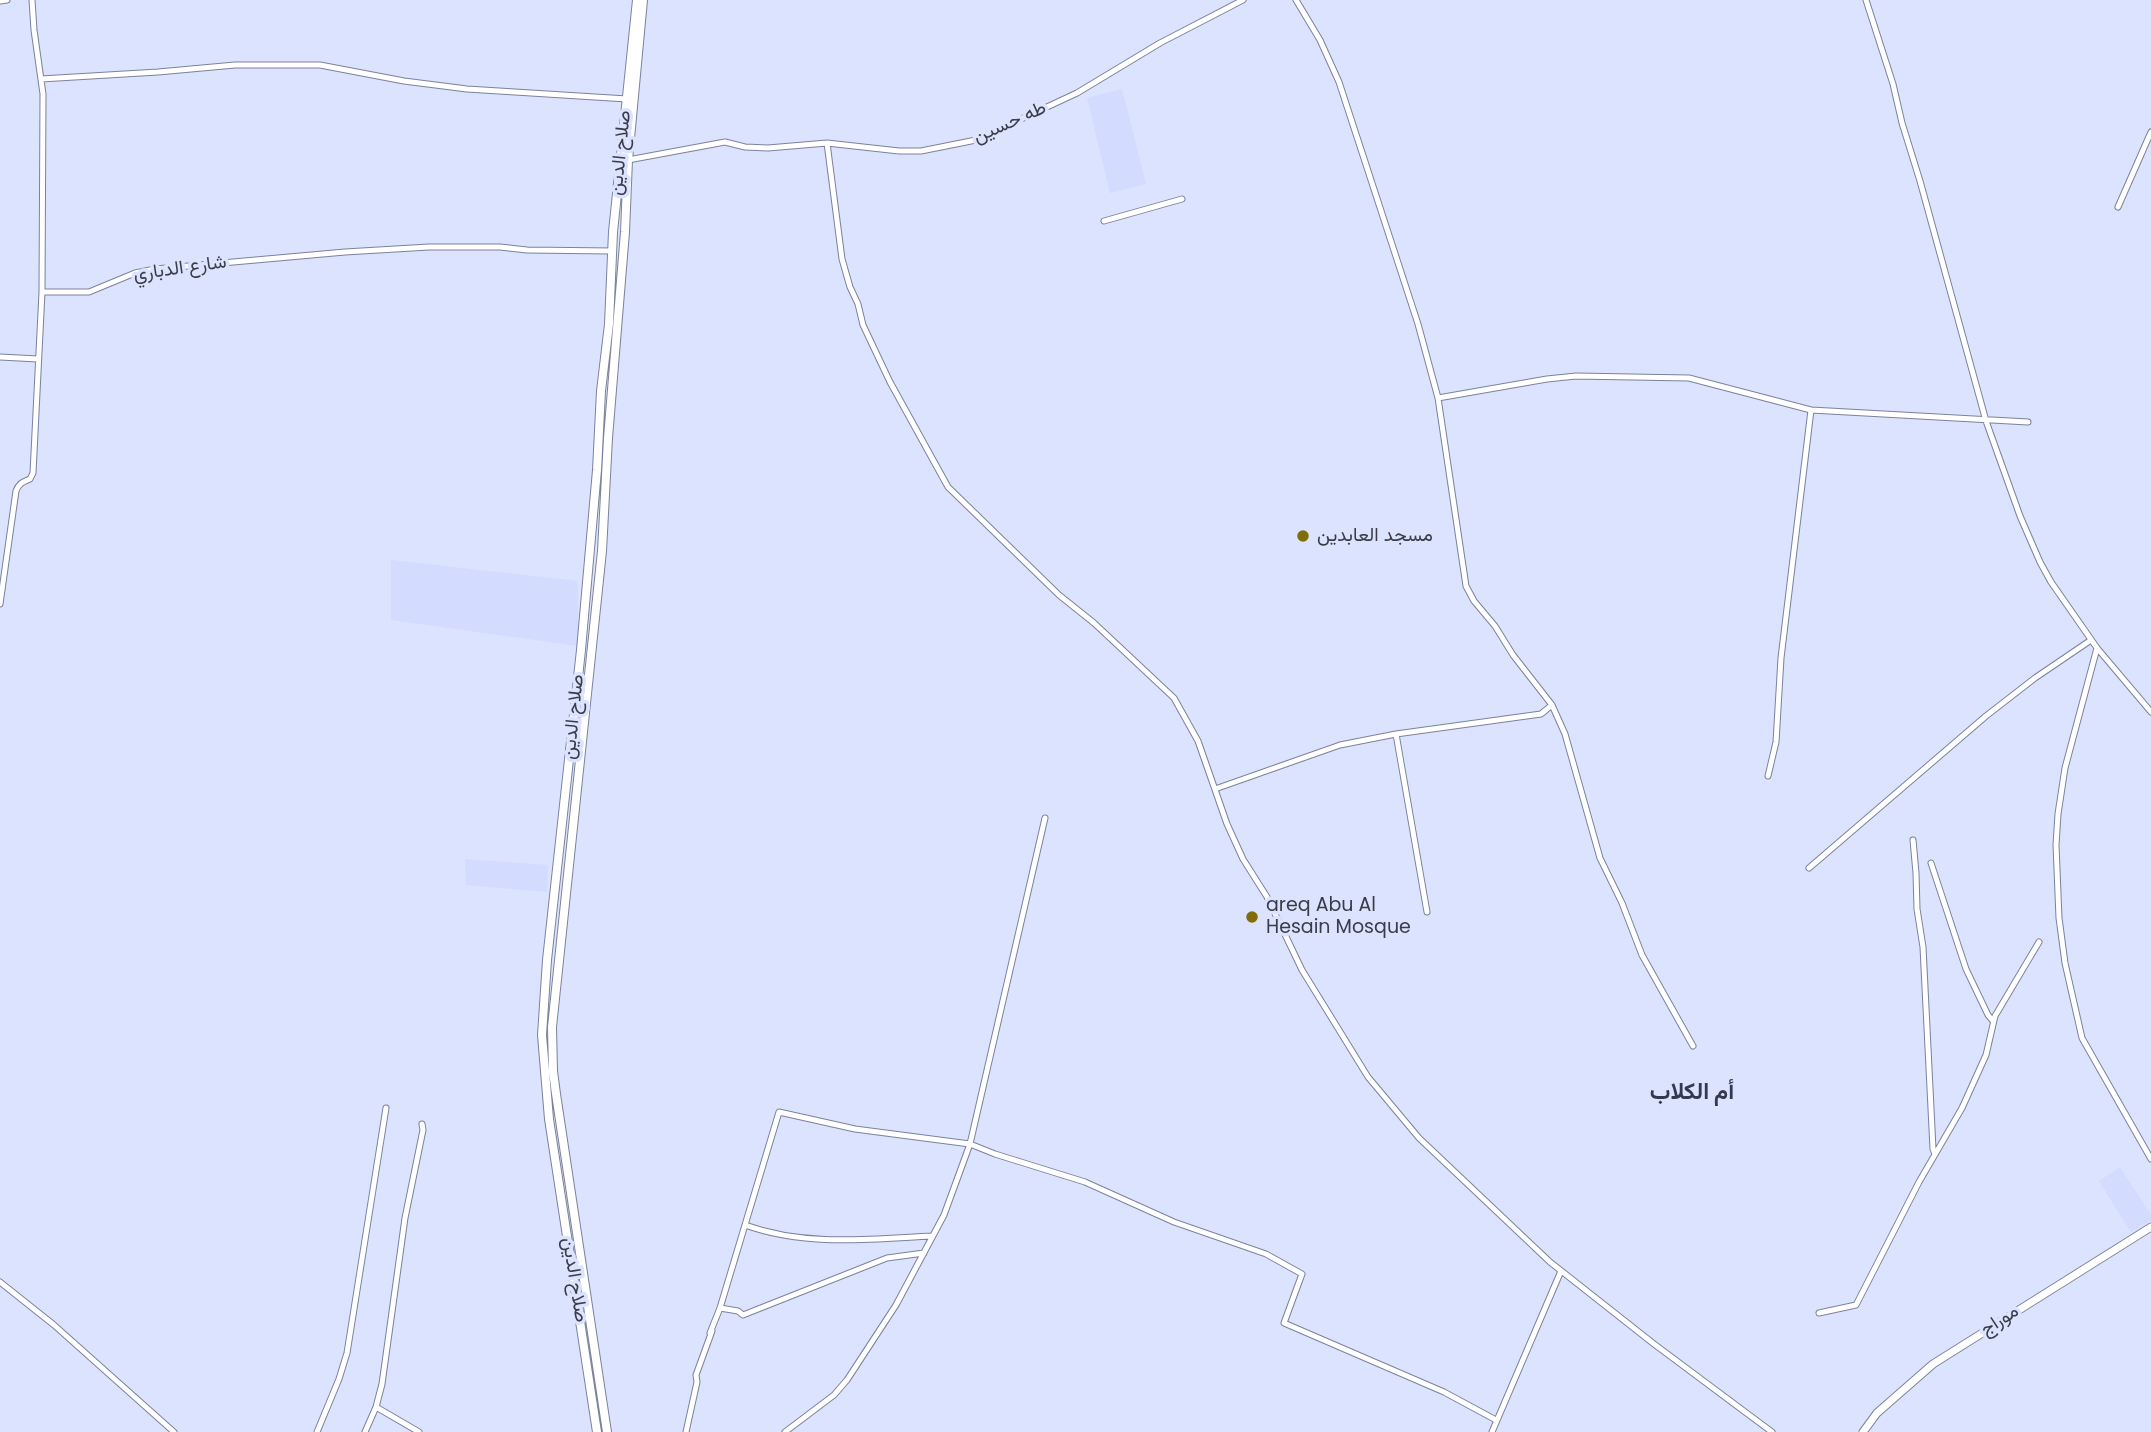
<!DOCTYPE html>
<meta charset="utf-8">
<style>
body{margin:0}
canvas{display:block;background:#dce3fe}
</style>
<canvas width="2151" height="1432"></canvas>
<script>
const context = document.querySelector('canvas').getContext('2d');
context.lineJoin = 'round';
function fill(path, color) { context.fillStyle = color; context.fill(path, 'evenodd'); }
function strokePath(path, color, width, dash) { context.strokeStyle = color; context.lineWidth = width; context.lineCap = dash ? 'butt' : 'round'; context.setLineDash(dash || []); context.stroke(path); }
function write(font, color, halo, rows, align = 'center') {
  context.font = font + ' Poppins,Vazirmatn,sans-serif'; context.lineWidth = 7; context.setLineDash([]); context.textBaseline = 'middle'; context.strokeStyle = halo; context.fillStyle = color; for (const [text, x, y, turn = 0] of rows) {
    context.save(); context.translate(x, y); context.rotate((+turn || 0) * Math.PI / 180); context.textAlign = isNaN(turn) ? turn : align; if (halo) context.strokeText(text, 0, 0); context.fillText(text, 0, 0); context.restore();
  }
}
fill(new Path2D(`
 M 1122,89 L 1146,184 L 1110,193 L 1087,98 Z
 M 391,560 L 578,581 L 578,646 L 391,620 Z
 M 465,859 L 548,865 L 547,892 L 466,885 Z
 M 2120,1167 L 2151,1215 L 2151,1220 L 2131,1232 L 2099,1181 Z`), '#d3dbfe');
const minor = new Path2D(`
 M 32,0 L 34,30 L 43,94 L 42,292 L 89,292 L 135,273 L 155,269 L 345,252 L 429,247 L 500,247 L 527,250 L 612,251
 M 1296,0 L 1320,40 L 1339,82 L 1418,324 L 1438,398 L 1466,586 L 1474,601 L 1495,626 L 1513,655 L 1552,705 L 1565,734 L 1600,858 L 1622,903 L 1642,955 L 1693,1046
 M 1866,0 L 1893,84 L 1902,123 L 1920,181 L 1986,421 L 2020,516 L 2040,562 L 2051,582 L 2097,648 L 2151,712
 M 0,1 L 7,0
 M 41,79 L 158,72 L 235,65 L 320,65 L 404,81 L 467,89 L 627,99
 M 827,143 L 842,259 L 850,287 L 858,304 L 863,325 L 890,382 L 948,487 L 1059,595 L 1094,623 L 1174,698 L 1198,741 L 1227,824 L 1243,859 L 1267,897 L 1302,970 L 1368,1077 L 1419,1138 L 1550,1262 L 1654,1344 L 1772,1432
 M 628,160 L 725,142 L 745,147 L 768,148 L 827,143 L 899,151 L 921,151 L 976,140 L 1077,93 L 1160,43 L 1243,0
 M 2118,207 L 2151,132
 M 1104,221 L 1182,199
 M 0,357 L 38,359
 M 1438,398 L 1547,379 L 1576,376 L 1689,378 L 1811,410 L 2028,422
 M 0,604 L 16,491 C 19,483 23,482 30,479 L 33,473 L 42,292
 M 2097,648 L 2065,768 L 2058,814 L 2056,845 L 2059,918 L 2065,963 L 2082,1038 L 2151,1159
 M 1396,734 L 1427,912
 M 1768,776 L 1776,742 L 1781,658 L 1811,410
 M 1215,789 L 1340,745 L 1396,734 L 1541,714 L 1552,705
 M 1913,840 L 1916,873 L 1917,909 L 1923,947 L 1933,1149 L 1935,1154
 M 1931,863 L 1966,969 L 1988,1015 L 1993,1021
 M 1809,868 L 1986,716 L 2035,678 L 2091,640
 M 745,1225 C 806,1247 870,1239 932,1236
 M 0,1282 L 54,1325 L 174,1432
 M 720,1308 L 738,1311 L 743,1315 L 887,1258 L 924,1253
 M 1819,1313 L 1856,1305 L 1919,1182 L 1962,1108 L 1986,1055 L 1995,1016 L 2039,942
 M 710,1333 L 720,1308 L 779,1112 L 855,1129 L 970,1144 L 995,1154 L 1085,1182 L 1174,1222 L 1266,1254 L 1302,1274 L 1284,1323 L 1444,1392 L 1496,1420
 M 376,1407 L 419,1432
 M 317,1432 L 339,1379 L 347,1353 L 386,1108
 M 365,1432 L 376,1407 L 382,1384 L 405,1218 L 423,1130 L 422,1124
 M 686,1432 L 697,1382 L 696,1375 L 712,1331
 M 785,1432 L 834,1395 L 847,1380 L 896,1305 L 944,1215 L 970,1144 L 1045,818
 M 1492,1432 L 1561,1271`);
const major = new Path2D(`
 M 1863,1432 L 1877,1413 L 1933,1364 L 2151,1227`);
const highway = new Path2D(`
 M 597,1432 L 549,1119 L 542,1035 L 547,960 L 581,650 L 597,470 L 601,391 L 609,324 L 613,232 L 637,0
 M 607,1432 L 556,1094 L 553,1071 L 552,1027 L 602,551 L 608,438 L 625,232 L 628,160 L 643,0`);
strokePath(minor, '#7c829b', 7);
strokePath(major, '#7c829b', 9);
strokePath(highway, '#7c829b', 10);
strokePath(minor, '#fff', 5);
strokePath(major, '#fff', 7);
strokePath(highway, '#fff', 8);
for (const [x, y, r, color] of [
 [1303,536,7,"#816c07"],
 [1252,917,7,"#816c07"]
]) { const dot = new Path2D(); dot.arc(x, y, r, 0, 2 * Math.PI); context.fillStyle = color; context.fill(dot); strokePath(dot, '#dce3fe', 2.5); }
write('19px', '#3a3c47', '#dce3fe', [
 ["طه حسين",1010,123,-24],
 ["صلاح الدين",621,153,-84],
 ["شارع الدباري",180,269,-8],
 ["صلاح الدين",574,717,-84],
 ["صلاح الدين",574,1280,81],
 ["موراج",2000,1321,-33]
]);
write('19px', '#3a3c47', '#dce3fe', [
 ["مسجد العابدين",1317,536],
 ["areq Abu Al",1266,906],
 ["Hesain Mosque",1266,928]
], 'left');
write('bold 23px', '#35394f', '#dce3fe', [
 ["أم الكلاب",1692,1093]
]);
</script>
